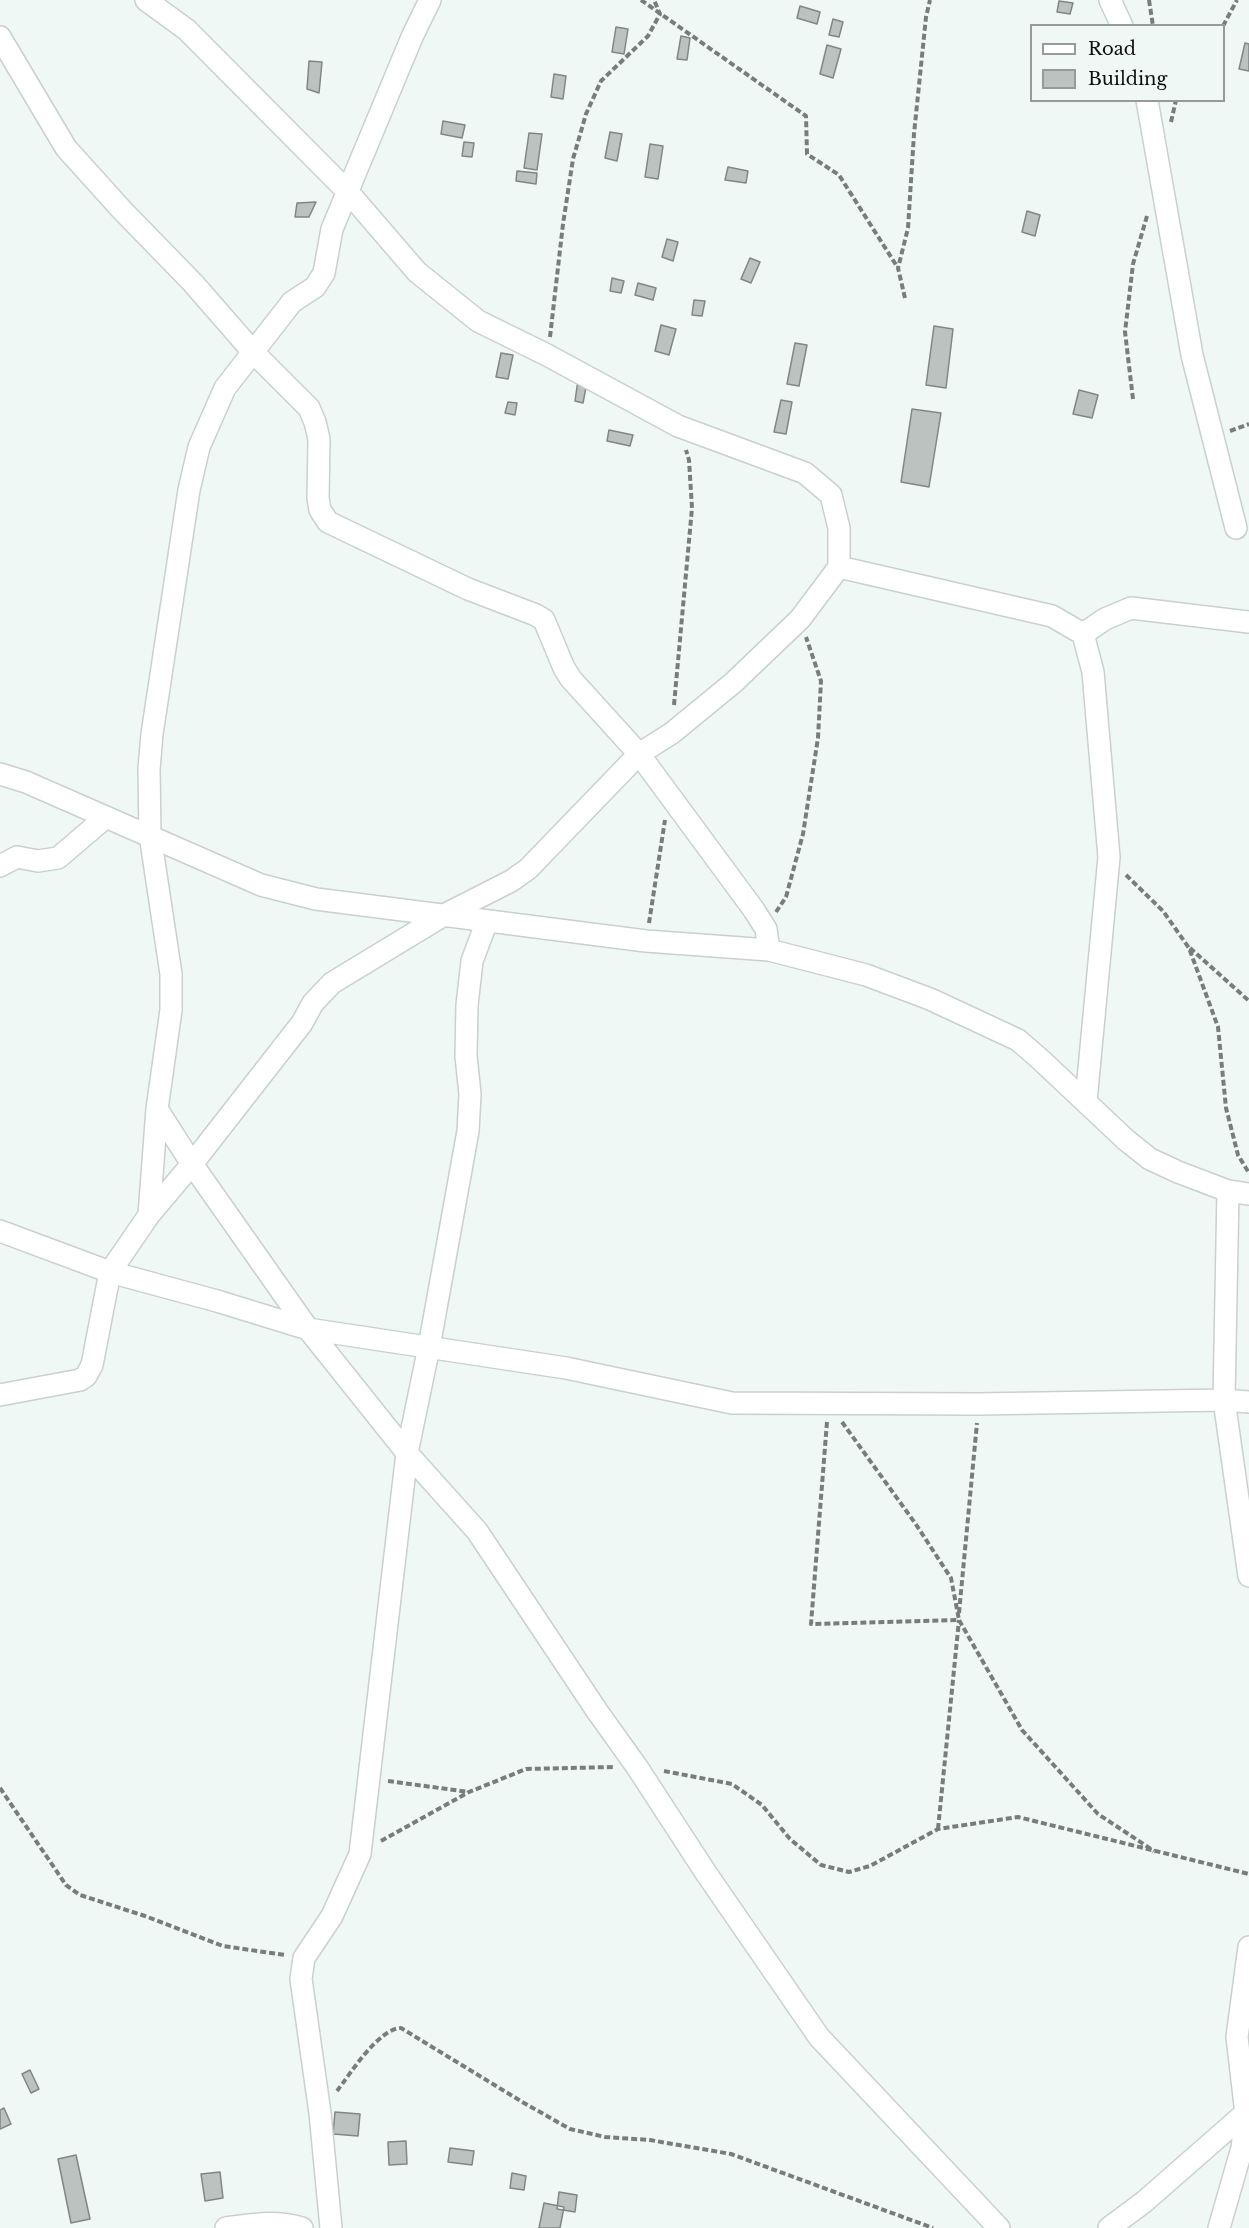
<!DOCTYPE html>
<style>
body{margin:0}
#map{position:relative;width:1249px;height:2228px;overflow:hidden;background:#f0f8f6;font-family:"Libre Baskerville",serif}
canvas{display:block}
.legend{position:absolute;left:1030px;top:24px;width:195px;height:78px;box-sizing:border-box;background:#f0f8f6;border:2px solid #959b99;margin:0;padding:8px 10px;list-style:none;font-size:18px;color:#0d0f0e}
.legend li{display:flex;align-items:center;gap:12px;height:30px}
.legend b{width:30px;border:2px solid #959b99}
</style>
<div id="map">
<canvas width="1249" height="2228"></canvas>
<ul class="legend">
<li><b style="height:8px;background:#fff"></b>Road</li>
<li><b style="height:16px;background:#bbc2c0"></b>Building</li>
</ul>
</div>
<script>
const context = document.querySelector('canvas').getContext('2d');
context.lineJoin = 'round';
function fill(path, color) { context.fillStyle = color; context.fill(path, 'evenodd'); }
function strokePath(path, color, width, dash) { context.strokeStyle = color; context.lineWidth = width; context.lineCap = dash ? 'butt' : 'round'; context.setLineDash(dash || []); context.stroke(path); }
const building = new Path2D(`
 M 1059,1 L 1073,3 L 1070,14 L 1057,12 Z
 M 800,6 L 820,12 L 817,24 L 797,18 Z
 M 833,19 L 843,22 L 839,37 L 829,35 Z
 M 616,27 L 628,29 L 624,54 L 612,52 Z
 M 681,36 L 690,38 L 687,60 L 677,59 Z
 M 1245,43 L 1249,44 L 1249,71 L 1239,69 Z
 M 827,45 L 841,49 L 833,78 L 820,74 Z
 M 309,61 L 322,62 L 319,93 L 307,89 Z
 M 554,74 L 566,76 L 563,99 L 551,97 Z
 M 443,121 L 465,125 L 462,138 L 441,134 Z
 M 610,132 L 622,134 L 617,161 L 605,158 Z
 M 529,133 L 542,134 L 537,170 L 524,168 Z
 M 464,142 L 474,143 L 472,157 L 462,156 Z
 M 650,144 L 663,146 L 658,179 L 645,177 Z
 M 728,167 L 748,171 L 746,183 L 725,180 Z
 M 517,171 L 537,173 L 536,184 L 516,181 Z
 M 316,202 L 309,217 L 295,217 L 297,203 Z
 M 1027,211 L 1040,215 L 1035,236 L 1022,232 Z
 M 667,239 L 678,242 L 673,261 L 662,257 Z
 M 750,258 L 760,262 L 751,283 L 741,279 Z
 M 612,278 L 624,281 L 621,293 L 610,291 Z
 M 638,283 L 656,288 L 653,300 L 635,295 Z
 M 694,300 L 705,301 L 702,316 L 692,315 Z
 M 661,325 L 676,329 L 669,355 L 655,351 Z
 M 934,326 L 953,329 L 946,388 L 926,385 Z
 M 795,343 L 807,345 L 799,386 L 787,384 Z
 M 501,353 L 513,355 L 508,379 L 496,377 Z
 M 578,380 L 587,382 L 583,403 L 575,401 Z
 M 1079,390 L 1098,395 L 1092,418 L 1073,414 Z
 M 781,400 L 792,402 L 786,434 L 774,432 Z
 M 508,402 L 517,403 L 515,415 L 505,413 Z
 M 912,409 L 941,413 L 929,487 L 901,482 Z
 M 609,430 L 633,435 L 630,446 L 607,441 Z
 M 30,2070 L 39,2089 L 31,2093 L 22,2074 Z
 M 4,2108 L 11,2124 L 0,2129 L 0,2110 Z
 M 335,2112 L 360,2114 L 358,2136 L 333,2134 Z
 M 406,2141 L 407,2164 L 389,2165 L 388,2142 Z
 M 450,2148 L 474,2151 L 472,2165 L 448,2162 Z
 M 76,2155 L 90,2219 L 71,2223 L 58,2159 Z
 M 220,2172 L 223,2198 L 205,2201 L 201,2174 Z
 M 512,2173 L 526,2176 L 524,2190 L 510,2188 Z
 M 559,2192 L 577,2195 L 575,2212 L 557,2209 Z
 M 544,2203 L 564,2207 L 560,2228 L 539,2228 Z`);
fill(building, '#bbc2c0');
strokePath(building, '#808785', 1.5);
const minor = new Path2D(`
 M 1110,0 L 1122,26
 M 0,37 L 66,148 L 121,209 L 193,283 L 254,353 L 309,408 L 315,422 L 319,439 L 318,498 L 320,510 L 328,522 L 468,589 L 536,615 L 544,620 L 564,668 L 571,679 L 639,754 L 754,910 L 766,929 L 769,950
 M 1147,100 L 1192,355 L 1236,528
 M 839,567 L 1052,616 L 1083,634 L 1093,672 L 1109,857 L 1086,1101
 M 1083,634 L 1105,619 L 1131,608 L 1249,622
 M 0,774 L 26,782 L 261,885 L 316,899 L 646,941 L 769,950 L 866,975 L 930,999 L 1018,1040 L 1041,1060 L 1126,1140 L 1150,1159 L 1178,1172 L 1228,1191 L 1249,1194
 M 0,866 L 17,857 L 38,861 L 58,858 L 106,817
 M 157,1109 L 192,1164 L 308,1329 L 407,1453 L 477,1531 L 597,1711 L 637,1767 L 706,1873 L 819,2037 L 999,2228
 M 1228,1191 L 1224,1400 L 1249,1576
 M 149,1215 L 157,1109 L 171,1010 L 171,974 L 150,835 L 149,769 L 152,734 L 189,490 L 199,447 L 225,388 L 292,302 L 315,287 L 324,273 L 332,229 L 412,37 L 430,0
 M 0,1231 L 110,1272 L 217,1301 L 308,1329 L 566,1368 L 732,1403 L 978,1404 L 1224,1400 L 1249,1402
 M 0,1395 L 80,1380 L 86,1376 L 92,1365 L 110,1272 L 149,1215 L 192,1164 L 302,1023 L 313,1003 L 332,983 L 444,915 L 511,881 L 528,869 L 639,754 L 672,733 L 733,683 L 800,619 L 839,567 L 839,528 L 831,495 L 805,473 L 678,426 L 547,355 L 478,321 L 417,272 L 349,193 L 187,30 L 146,0
 M 226,2228 C 253,2224 276,2220 302,2228
 M 331,2228 L 320,2113 L 301,1979 L 304,1958 L 332,1916 L 360,1854 L 407,1453 L 429,1347 L 468,1131 L 470,1094 L 466,1056 L 467,1005 L 472,961 L 487,921
 M 1109,2228 L 1144,2202 L 1249,2110
 M 1219,2228 L 1242,2148 L 1246,2114 L 1237,2037 L 1249,1947`);
strokePath(minor, '#c9d0ce', 24);
strokePath(new Path2D(`
 M 641,0 L 806,116 L 807,154 L 839,175 L 898,268
 M 1149,0 L 1153,26
 M 1223,26 L 1237,0
 M 1171,122 L 1176,100
 M 905,298 L 898,268 L 908,228 L 914,134 L 926,17 L 930,0
 M 550,337 L 563,224 L 573,159 L 586,114 L 601,81 L 648,36 L 660,14 L 654,0
 M 1133,399 L 1125,332 L 1133,264 L 1147,216
 M 1230,431 L 1249,424
 M 674,705 L 692,508 L 689,460 L 686,450
 M 1126,875 L 1163,911 L 1189,948 L 1218,1027 L 1226,1108 L 1238,1155 L 1249,1173
 M 776,912 L 786,897 L 803,834 L 818,738 L 821,681 L 806,637
 M 649,923 L 665,820
 M 1190,948 L 1249,1001
 M 827,1422 L 811,1624 L 959,1620 L 1022,1730 L 1098,1814 L 1154,1851
 M 842,1422 L 915,1523 L 951,1578 L 959,1620
 M 959,1613 L 977,1423
 M 664,1771 L 732,1784 L 762,1805 L 790,1839 L 821,1865 L 849,1872 L 870,1866 L 938,1829 L 1018,1817 L 1249,1874
 M 388,1781 L 469,1792
 M 0,1788 L 66,1885 L 80,1895 L 145,1916 L 223,1946 L 285,1955
 M 938,1829 L 959,1620
 M 381,1841 L 469,1792 L 526,1769 L 614,1767
 M 337,2091 C 350,2074 379,2028 401,2028 L 524,2103 L 570,2129 L 605,2137 L 650,2140 L 731,2154 L 933,2228`), '#787d7b', 4, [6, 3]);
strokePath(minor, '#fff', 21);
</script>
